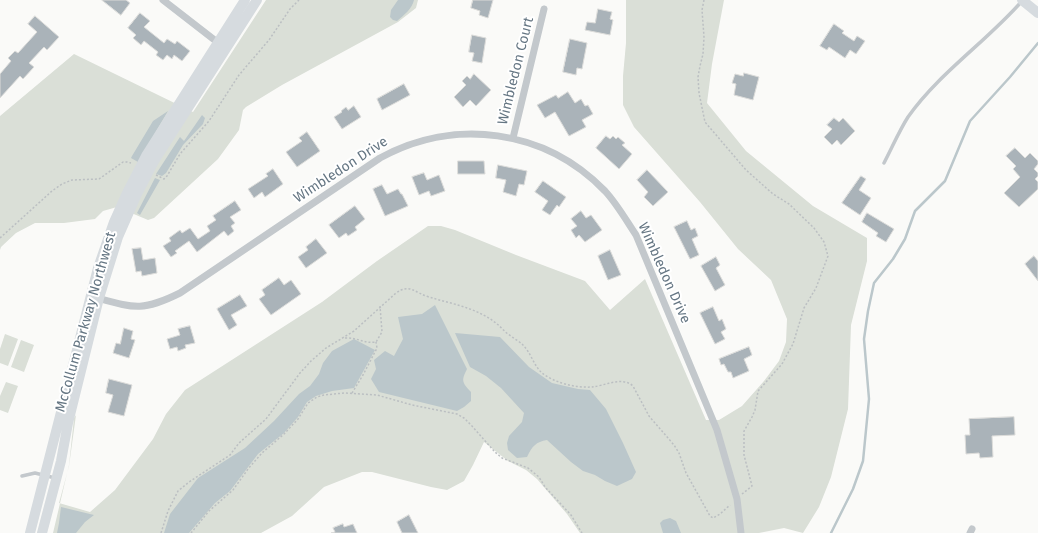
<!DOCTYPE html>
<style>
body{margin:0}
canvas{display:block;background:#fafaf8}
</style>
<canvas width="1038" height="533"></canvas>
<script>
const context = document.querySelector('canvas').getContext('2d');
context.lineJoin = 'round';
function fill(path, color) { context.fillStyle = color; context.fill(path, 'evenodd'); }
function strokePath(path, color, width, dash) { context.strokeStyle = color; context.lineWidth = width; context.lineCap = dash ? 'butt' : 'round'; context.setLineDash(dash || []); context.stroke(path); }
function write(font, color, halo, rows, align = 'center') {
  context.font = font + ' "Fira Sans",sans-serif'; context.lineWidth = 4; context.setLineDash([]); context.textBaseline = 'middle'; context.strokeStyle = halo; context.fillStyle = color; for (const [text, x, y, turn = 0] of rows) {
    context.save(); context.translate(x, y); context.rotate((+turn || 0) * Math.PI / 180); context.textAlign = isNaN(turn) ? turn : align; if (halo) context.strokeText(text, 0, 0); context.fillText(text, 0, 0); context.restore();
  }
}
fill(new Path2D(`
 M 266,0 L 418,0 L 416,8 L 398,22 L 282,85 L 246,107 L 243,110 L 239,130 L 218,159 L 154,218 L 148,220 L 117,207 L 103,211 L 95,219 L 64,223 L 35,223 L 16,233 L 1,247 L 0,250 L 0,116 L 74,54 L 193,112 Z
 M 626,0 L 724,0 L 712,64 L 707,103 L 746,151 L 813,206 L 867,238 L 867,261 L 851,325 L 848,409 L 831,477 L 819,507 L 803,533 L 784,528 L 759,533 L 580,533 L 567,514 L 537,479 L 526,470 L 508,461 L 484,442 L 473,465 L 464,481 L 447,490 L 431,487 L 372,472 L 362,472 L 324,487 L 292,516 L 261,533 L 53,533 L 69,465 L 74,418 L 76,415 L 69,466 L 59,503 L 90,512 L 115,490 L 153,439 L 166,414 L 185,390 L 322,302 L 377,261 L 428,226 L 441,226 L 455,230 L 516,255 L 585,281 L 610,310 L 645,279 L 706,420 L 719,420 L 742,406 L 764,381 L 779,361 L 786,342 L 787,319 L 771,280 L 738,249 L 700,202 L 634,127 L 623,105 L 623,76 L 626,43 Z
 M 5,334 L 18,339 L 8,366 L 0,363 L 0,349 Z
 M 21,340 L 34,345 L 24,372 L 11,367 Z
 M 6,382 L 18,386 L 8,413 L 0,410 L 0,396 Z`), '#dadfd7');
fill(new Path2D(`
 M 398,0 L 414,0 C 412,9 404,15 397,21 L 393,20 L 390,17 L 391,10 Z
 M 168,111 L 138,162 L 131,158 L 132,156 L 153,121 Z
 M 202,115 L 205,118 L 203,124 L 183,145 L 166,173 L 162,176 L 156,174 L 180,137 L 184,141 Z
 M 155,178 L 160,180 L 140,215 L 137,213 Z
 M 435,305 L 467,369 C 461,381 462,382 471,392 L 471,401 L 464,407 L 457,411 L 379,392 L 371,379 L 376,369 L 374,360 L 385,351 L 394,356 L 403,339 L 398,317 L 422,314 Z
 M 455,333 L 500,337 L 529,367 L 552,383 L 578,389 L 590,390 L 606,409 L 623,443 L 636,472 L 632,479 L 617,486 L 605,481 L 595,475 L 583,471 L 571,462 L 547,440 C 536,442 532,446 527,457 L 517,458 L 508,450 L 507,443 L 509,436 L 522,422 L 524,413 L 501,388 L 486,376 L 470,367 Z
 M 354,339 L 375,350 L 354,388 L 332,391 L 316,396 L 307,402 L 298,417 L 284,433 L 258,454 L 230,491 L 215,503 L 189,533 L 164,533 L 170,514 L 198,478 L 245,448 L 274,421 L 299,394 L 310,386 L 319,374 L 323,363 L 332,351 Z
 M 61,507 L 94,515 L 85,522 L 76,533 L 57,533 L 59,523 Z
 M 670,518 L 676,521 L 681,533 L 663,533 L 660,523 L 663,520 Z`), '#bbc7cb');
strokePath(new Path2D(`
 M 831,533 L 853,489 L 863,461 L 869,399 L 864,339 L 868,311 L 874,283 L 893,259 L 905,239 L 915,211 L 945,181 L 970,121 L 1010,77 L 1038,43`), '#bbc7cb', 2.5);
const building = new Path2D(`
 M 102,0 L 126,0 L 130,3 L 121,15 Z
 M 473,0 L 493,0 L 488,18 L 479,15 L 480,11 L 471,8 Z
 M 598,9 L 612,12 L 610,19 L 613,20 L 610,35 L 585,30 L 587,22 L 595,23 Z
 M 140,13 L 150,21 L 144,27 L 164,43 L 167,39 L 175,44 L 177,41 L 190,51 L 182,61 L 174,55 L 172,59 L 167,55 L 163,60 L 156,55 L 158,52 L 144,41 L 141,45 L 133,38 L 136,35 L 128,28 Z
 M 35,16 L 59,37 L 47,50 L 44,47 L 29,63 L 34,67 L 23,79 L 20,76 L 0,98 L 0,74 L 11,61 L 8,58 L 15,51 L 18,53 L 37,32 L 28,24 Z
 M 834,24 L 844,31 L 842,33 L 854,41 L 857,36 L 865,41 L 856,54 L 850,50 L 845,58 L 829,47 L 827,50 L 820,46 Z
 M 472,35 L 486,38 L 482,63 L 472,61 L 474,53 L 469,52 Z
 M 570,39 L 587,43 L 582,69 L 577,68 L 576,75 L 563,72 Z
 M 744,73 L 759,77 L 753,100 L 734,95 L 736,84 L 732,83 L 735,74 L 743,76 Z
 M 474,74 L 491,90 L 476,106 L 470,100 L 463,107 L 454,97 L 466,85 L 462,81 L 467,76 L 470,79 Z
 M 404,84 L 410,95 L 382,110 L 377,99 Z
 M 568,92 L 575,103 L 581,99 L 585,106 L 588,105 L 593,114 L 582,120 L 586,127 L 569,136 L 555,112 L 545,118 L 537,105 L 556,95 L 558,98 Z
 M 354,106 L 361,117 L 342,129 L 334,117 L 342,112 L 341,111 L 346,107 L 348,110 Z
 M 834,118 L 839,122 L 843,118 L 855,131 L 841,145 L 837,140 L 832,145 L 824,137 L 832,129 L 827,125 Z
 M 307,132 L 320,151 L 297,167 L 286,152 L 302,141 L 299,138 Z
 M 606,136 L 610,139 L 613,136 L 616,139 L 618,137 L 625,143 L 622,145 L 632,154 L 619,169 L 596,148 Z
 M 1015,148 L 1025,158 L 1030,153 L 1038,161 L 1038,164 L 1034,169 L 1038,173 L 1038,176 L 1035,179 L 1038,182 L 1038,189 L 1019,207 L 1004,193 L 1020,177 L 1013,169 L 1016,166 L 1006,156 Z
 M 458,161 L 484,161 L 485,174 L 458,174 Z
 M 498,165 L 527,171 L 524,185 L 519,184 L 516,196 L 503,192 L 506,180 L 496,178 Z
 M 273,169 L 283,184 L 265,197 L 262,192 L 254,198 L 248,189 L 268,176 L 266,174 Z
 M 647,170 L 668,192 L 653,206 L 644,197 L 648,192 L 637,180 Z
 M 424,173 L 427,180 L 439,175 L 445,191 L 431,196 L 429,191 L 419,195 L 412,177 Z
 M 861,176 L 866,179 L 859,190 L 871,198 L 860,215 L 842,203 Z
 M 543,181 L 566,197 L 559,207 L 557,205 L 550,215 L 542,210 L 548,201 L 535,192 Z
 M 382,185 L 387,194 L 398,189 L 401,194 L 402,194 L 408,206 L 385,216 L 373,189 Z
 M 235,201 L 241,210 L 230,217 L 235,223 L 231,226 L 234,231 L 228,236 L 224,231 L 197,252 L 189,241 L 175,251 L 177,253 L 171,257 L 163,246 L 171,241 L 169,238 L 180,230 L 182,233 L 190,228 L 198,239 L 210,231 L 207,226 L 216,220 L 213,216 Z
 M 355,206 L 365,219 L 355,227 L 357,230 L 348,236 L 346,233 L 339,238 L 329,225 Z
 M 581,211 L 586,218 L 591,215 L 602,230 L 585,242 L 579,235 L 576,238 L 571,230 L 577,226 L 571,219 Z
 M 867,213 L 894,229 L 886,242 L 876,236 L 878,233 L 862,222 Z
 M 687,221 L 691,230 L 695,228 L 698,236 L 692,239 L 699,255 L 690,259 L 674,227 Z
 M 316,239 L 327,253 L 306,268 L 298,257 L 308,250 L 306,247 Z
 M 141,248 L 143,260 L 155,258 L 157,273 L 142,276 L 141,271 L 136,272 L 132,249 Z
 M 610,250 L 621,275 L 608,280 L 598,256 Z
 M 1034,256 L 1038,261 L 1038,281 L 1025,264 Z
 M 716,257 L 720,265 L 716,268 L 725,285 L 715,291 L 701,266 Z
 M 279,278 L 284,285 L 291,280 L 301,294 L 271,315 L 259,299 L 265,295 L 262,290 Z
 M 240,295 L 247,306 L 231,315 L 237,325 L 229,330 L 217,309 Z
 M 713,307 L 719,321 L 722,319 L 726,329 L 721,332 L 725,339 L 715,344 L 700,313 Z
 M 190,326 L 195,343 L 185,345 L 186,348 L 178,351 L 177,347 L 170,349 L 167,339 L 180,335 L 178,329 Z
 M 124,328 L 133,331 L 131,339 L 135,340 L 129,358 L 113,353 L 116,343 L 120,344 Z
 M 749,347 L 752,355 L 744,359 L 749,371 L 733,378 L 731,372 L 728,372 L 724,364 L 721,365 L 719,359 Z
 M 109,379 L 132,385 L 124,416 L 108,412 L 113,395 L 106,393 Z
 M 1014,417 L 1015,435 L 992,436 L 993,457 L 980,458 L 979,453 L 966,454 L 965,435 L 970,435 L 969,419 Z
 M 409,515 L 418,533 L 402,533 L 397,522 Z
 M 343,524 L 344,527 L 353,524 L 357,533 L 331,533 L 335,532 L 333,528 Z`);
fill(building, '#aab3b9');
strokePath(building, '#dcdcda', 1);
strokePath(new Path2D(`
 M 704,0 L 702,10 L 704,37 L 703,54 L 700,66 L 698,77 L 699,93 L 705,122 L 746,170 L 773,194 L 789,204 L 814,228 L 824,242 L 828,256 L 816,288 L 804,308 L 793,344 L 782,364 L 758,391 L 755,410 L 752,417 L 744,431 L 744,455 L 752,486 L 742,494
 M 156,175 L 164,179 L 167,176 L 180,154 L 209,121 L 239,75 L 269,40 L 290,9 L 299,0
 M 0,238 L 52,191 L 62,184 L 72,180 L 99,179 L 123,162 L 127,162 L 131,163
 M 345,338 C 357,337 364,344 376,342 L 382,332 L 380,306
 M 352,393 L 363,375 L 377,348 L 376,342
 M 161,533 L 168,511 L 178,491 L 189,482 L 230,455 L 239,443 L 266,419 L 300,373 L 311,361 L 326,348 L 354,331 L 396,293 C 410,283 415,293 429,297 C 452,304 478,308 497,324 C 501,327 504,331 508,334 C 513,338 519,341 523,345 C 531,353 534,366 542,373 C 555,383 575,388 592,387 C 604,386 622,376 633,386 L 649,416 L 674,445 L 679,453 L 686,473 L 710,516 L 713,518 L 720,514 L 730,505
 M 191,533 L 209,511 L 233,490 L 248,469 L 262,453 L 284,434 L 298,419 L 308,403 L 317,397 L 324,395 L 344,393 L 377,395 L 412,405 L 457,414 L 464,418 L 472,426 L 495,452 L 502,458 L 528,468 L 539,477 L 545,487 L 571,515 L 582,533`), '#bbbfc2', 1.5, [2, 2]);
strokePath(new Path2D(`
 M 884,163 C 892,148 899,131 908,117 C 939,73 986,42 1022,1
 M 22,476 L 35,473 L 55,478`), '#c3c8cc', 3.5);
strokePath(new Path2D(`
 M 163,0 L 221,45
 M 513,138 L 544,9
 M 94,297 C 134,308 142,312 180,293 L 380,158 C 454,117 545,129 605,191 C 617,204 626,220 636,235 L 717,430 L 737,499 L 741,533
 M 970,533 L 972,529`), '#c3c8cc', 7);
strokePath(new Path2D(`
 M 1022,0 L 1038,13
 M 30,533 L 98,268 L 114,222 L 127,193 L 146,156 L 245,0
 M 42,533 L 61,461 L 68,423 L 99,298 L 118,237 L 136,196 L 154,161 L 257,0`), '#d6dbdf', 10);
write('14px', '#657683', '#fff', [
 ["Wimbledon Court",516,71,-76],
 ["Wimbledon Drive",341,170,-33],
 ["Wimbledon Drive",664,273,66],
 ["McCollum Parkway Northwest",86,322,-74]
]);
</script>
